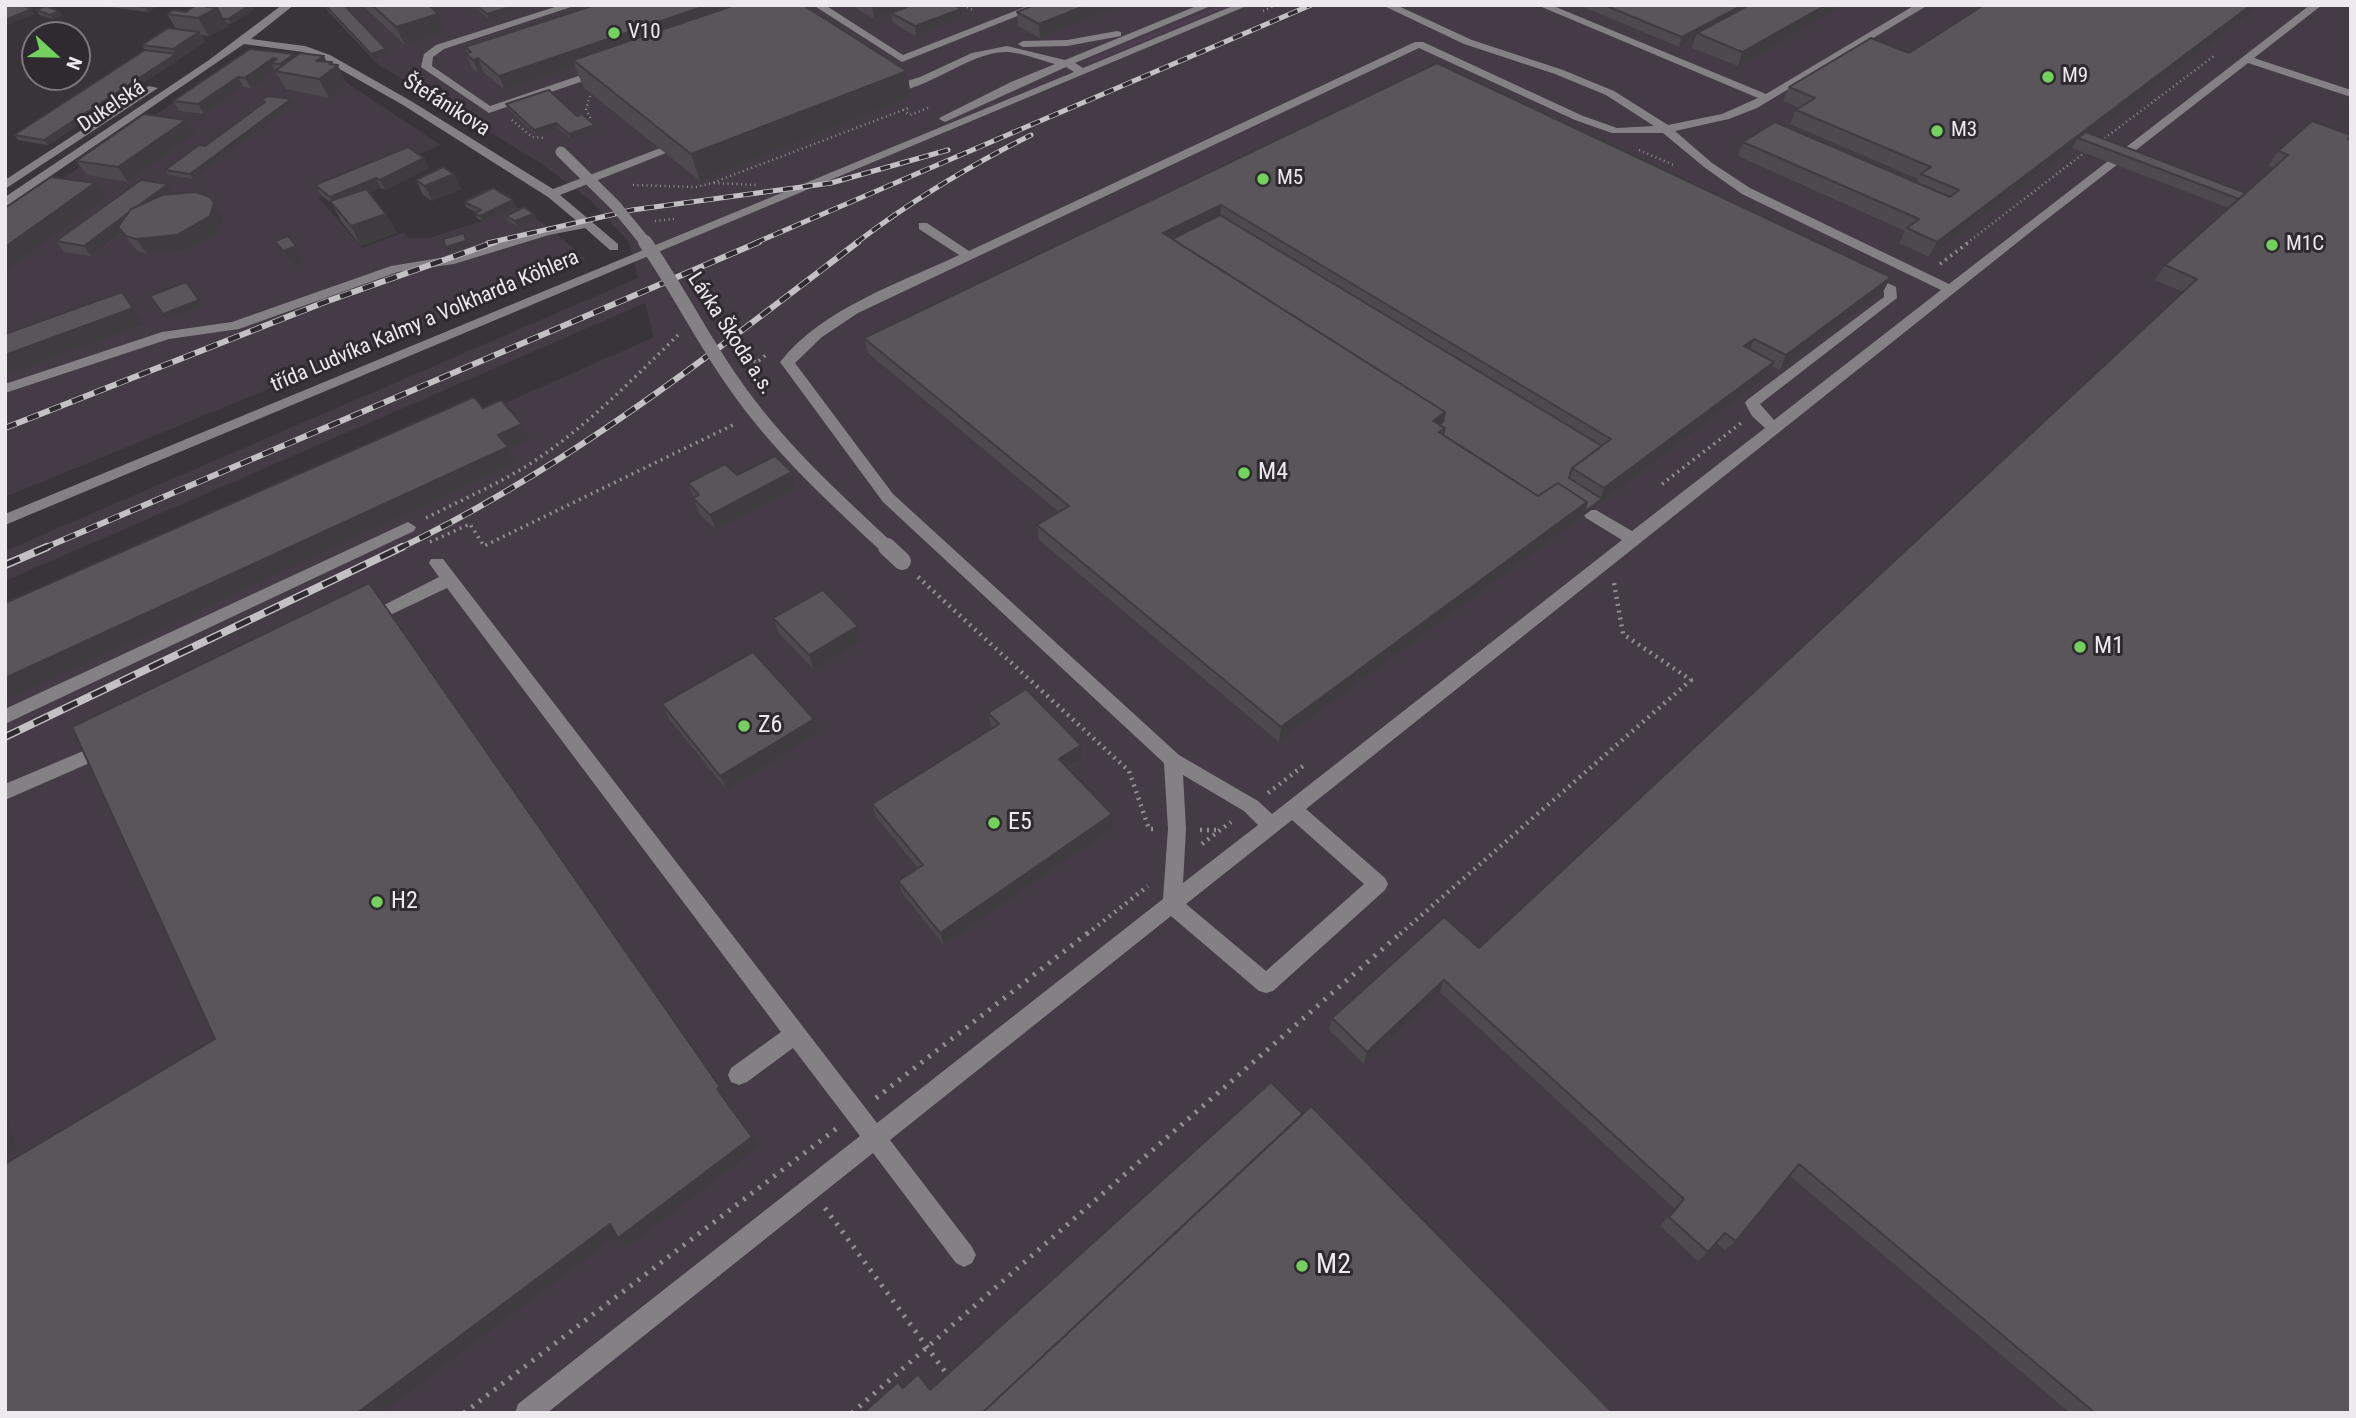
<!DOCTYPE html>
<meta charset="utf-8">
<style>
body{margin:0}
#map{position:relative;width:2356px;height:1418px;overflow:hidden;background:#39343a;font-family:"Roboto Condensed",sans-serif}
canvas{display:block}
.frame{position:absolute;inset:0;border:7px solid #edeaee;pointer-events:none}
.north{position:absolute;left:21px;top:21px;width:70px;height:70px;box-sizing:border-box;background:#2f2a30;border:2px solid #7b777c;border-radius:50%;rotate:112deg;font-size:19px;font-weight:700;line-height:28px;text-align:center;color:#edeaee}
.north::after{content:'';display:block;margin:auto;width:24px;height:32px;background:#72d25d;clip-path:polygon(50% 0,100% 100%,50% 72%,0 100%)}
</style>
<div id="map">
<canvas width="2356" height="1418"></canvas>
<div class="frame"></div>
<div class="north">N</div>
</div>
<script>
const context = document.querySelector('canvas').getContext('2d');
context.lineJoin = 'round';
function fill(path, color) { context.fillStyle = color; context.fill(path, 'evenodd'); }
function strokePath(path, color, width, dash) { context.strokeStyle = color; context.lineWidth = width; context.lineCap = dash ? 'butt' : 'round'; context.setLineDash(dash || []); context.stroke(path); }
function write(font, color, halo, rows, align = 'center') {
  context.font = font + ' "Roboto Condensed",sans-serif'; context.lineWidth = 6; context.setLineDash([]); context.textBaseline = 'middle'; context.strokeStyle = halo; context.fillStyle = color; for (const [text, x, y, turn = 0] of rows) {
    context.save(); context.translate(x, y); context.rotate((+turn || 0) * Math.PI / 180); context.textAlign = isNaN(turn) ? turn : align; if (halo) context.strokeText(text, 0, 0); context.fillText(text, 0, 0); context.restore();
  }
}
fill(new Path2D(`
 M 343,5 L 2351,5 L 2351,1413 L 5,1413 L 5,625 L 654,337 L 645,303 L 5,581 L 5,551 L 638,278 L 629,242 L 590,200 L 542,164 L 379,65 L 373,59 L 388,54 Z
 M 241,56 L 333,74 L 441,145 L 318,197 L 362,248 L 404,232 L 408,238 L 429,238 L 482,221 L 515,206 L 546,225 L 586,259 L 5,497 L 5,218 Z`), '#443b46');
fill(new Path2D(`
 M 1221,5 L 1231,5 L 1092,62 L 1086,61 Z`), '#4e3d51');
strokePath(new Path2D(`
 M 963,5 L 975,11
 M 1263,11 L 1276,5
 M 590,96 L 586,109 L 592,121
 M 903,110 L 910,115 L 928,108
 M 512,120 L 532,137 L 546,138
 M 2101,141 L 2214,56
 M 1639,150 L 1676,166
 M 714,183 L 758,185
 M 633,185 L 696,187 L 712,183 L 911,107
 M 655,221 L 674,219
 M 1967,243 L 2088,150`), '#918d92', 2.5, [1, 3.5]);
strokePath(new Path2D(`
 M 1940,264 L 1969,242
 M 740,347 L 756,363 L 767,354
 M 756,363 L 757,374
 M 1662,484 L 1741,423
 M 426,518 C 463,499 501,483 536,460 C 588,425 633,379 678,335
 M 430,542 L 470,524 L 484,546 L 735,424`), '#918d92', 3.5, [2, 4.5]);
strokePath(new Path2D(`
 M 918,577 L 1129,771 L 1149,829 L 1153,829
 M 1268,793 L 1303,766
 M 1200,830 L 1219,830
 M 1202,844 L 1231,822
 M 1087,934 L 1148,886
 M 1400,934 L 1691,680 L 1623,634 L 1614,583`), '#918d92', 4.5, [2, 5]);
strokePath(new Path2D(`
 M 876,1098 L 1089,932
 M 825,1208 L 946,1373
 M 464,1413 L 836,1129
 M 852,1413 L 1402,932`), '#918d92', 5, [2.5, 7]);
fill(new Path2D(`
 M 282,5 L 294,5 L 251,39 L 305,46 L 330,55 L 411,101 L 553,189 L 658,149 L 666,149 L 666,153 L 560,195 L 618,244 L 618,250 L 610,250 L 585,228 L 549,235 L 454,264 L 398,272 L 239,329 L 169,339 L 5,393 L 5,384 L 162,332 L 232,322 L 391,266 L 452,256 L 543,229 L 578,222 L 548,197 L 403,105 L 322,59 L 303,52 L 244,44 L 5,207 L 5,197 L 209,60 Z
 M 561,5 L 577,5 L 444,49 L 433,57 L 432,66 L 490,106 L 596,70 L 604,70 L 604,74 L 489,113 L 421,67 L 424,54 L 436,45 Z
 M 813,5 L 825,5 L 903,55 L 1030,5 L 1045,5 L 902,62 Z
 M 1199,5 L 1213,5 L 1075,63 L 1083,68 L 1235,5 L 1249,5 L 5,525 L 5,514 L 1074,72 L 1066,67 L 945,122 L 939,119 L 941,117 L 1011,82 L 1055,64 C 1040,60 1023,53 1008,52 C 970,50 921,96 885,92 L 885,88 L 920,77 L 972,53 L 1007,46 L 1065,60 Z
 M 1382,5 L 1396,5 L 1472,40 L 1563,70 L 1614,91 L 1668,125 L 1722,114 L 1758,98 L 1537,5 L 1551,5 L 1766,94 L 1915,5 L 1928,5 L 1757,108 L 1729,119 L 1675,131 L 1712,163 L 1750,188 L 1949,284 L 2310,5 L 2322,5 L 2254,58 L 2351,90 L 2351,97 L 2248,63 L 2033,230 L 1306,809 L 1385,878 L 1388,884 L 1385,890 L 1273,991 L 1266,993 L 1259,991 L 1171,916 L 890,1140 L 972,1247 L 976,1255 L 972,1263 L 964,1267 L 956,1263 L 873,1153 L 547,1413 L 515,1413 L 518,1404 L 860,1136 L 793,1048 L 747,1082 L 739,1085 L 731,1082 L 728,1075 L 731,1068 L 781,1032 L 447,588 L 388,616 L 382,614 L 380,610 L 382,606 L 439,577 L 429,563 L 431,559 L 443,559 L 877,1123 L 1163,899 L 1168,829 L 1164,763 L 883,502 L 780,362 C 823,308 898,284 959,255 L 919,229 L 919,223 L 927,223 L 969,251 L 1415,42 L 1423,42 L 1583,116 L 1617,128 L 1654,126 L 1606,95 L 1555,74 L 1464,44 ZM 1419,48 L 1575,120 L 1612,133 L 1663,133 L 1704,167 L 1742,194 L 1941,290 L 1774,420 L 1760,404 L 1897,298 L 1896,287 L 1870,275 L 1860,275 L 1860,281 L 1884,292 L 1884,297 L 1747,400 L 1745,403 L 1752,416 L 1765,428 L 1632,531 L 1596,510 L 1586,510 L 1583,514 L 1586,518 L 1622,540 L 1272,814 L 1258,801 L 1179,755 L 893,494 L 795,363 L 822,337 L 858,313 ZM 1183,775 L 1244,811 L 1258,825 L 1183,883 L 1186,829 ZM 1292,820 L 1364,884 L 1266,971 L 1186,904 Z
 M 1117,31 L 1121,32 L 1121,36 L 1067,46 L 1023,47 L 1018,44 L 1023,41 L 1067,40 Z
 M 149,86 L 158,88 L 5,189 L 5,180 Z
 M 408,522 L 416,527 L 414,531 L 5,724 L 5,709 Z
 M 95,746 L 101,748 L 104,753 L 101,758 L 5,800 L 5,784 Z`), '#848185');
const railFar2 = new Path2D(`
 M 488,243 L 632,210 L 831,183 L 948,150
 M 755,243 L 1311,5
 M 856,243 C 911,201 969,166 1031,135`);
const railFar1 = new Path2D(`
 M 5,428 L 325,302 L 495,242
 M 42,549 L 759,242
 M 398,549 C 566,469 711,354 858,242`);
const rail = new Path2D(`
 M 5,565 L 47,547
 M 5,737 L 402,547`);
strokePath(railFar2, '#c4c1c5', 5);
strokePath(railFar1, '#c4c1c5', 6);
strokePath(rail, '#c4c1c5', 8);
strokePath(railFar2, '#2f2a30', 3.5, [10]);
strokePath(railFar1, '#2f2a30', 4.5, [12]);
strokePath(rail, '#2f2a30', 5, [16]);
strokePath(new Path2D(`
 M 561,152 L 615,205 L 646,243`), '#848185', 11);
strokePath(new Path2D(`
 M 645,242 C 677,287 701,337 733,382 C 776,445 833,497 889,549`), '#848185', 14);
strokePath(new Path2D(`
 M 887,547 L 902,561`), '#848185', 18);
fill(new Path2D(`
 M 100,5 L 159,5 L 148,12 L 101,6 Z
 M 325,5 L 386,49 L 389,54 L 373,59 L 327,10 Z
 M 362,5 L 429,5 L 446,32 L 405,45 Z
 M 475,5 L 512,5 L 515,11 L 489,19 L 477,9 Z
 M 851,5 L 954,5 L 962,18 L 916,36 L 893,23 L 891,13 L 874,19 Z
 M 1122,5 L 1040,38 L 1018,26 L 1017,12 Z
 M 1579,5 L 1845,5 L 1738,66 L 1692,48 L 1695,38 L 1679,47 Z
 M 187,9 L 254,9 L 231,24 L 226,23 L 228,26 L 209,36 L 201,35 L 205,42 L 48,145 L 18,140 L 14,135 L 145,50 L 142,45 L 176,29 L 167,14 L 186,12 L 188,10 Z
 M 36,10 L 59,11 L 62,15 L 53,19 L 40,15 Z
 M 2252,12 L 2091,134 L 2246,193 L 2273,168 L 2268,166 L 2278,151 L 2349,139 L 2351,1413 L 2070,1413 L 1789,1175 L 1736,1241 L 1725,1250 L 1716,1243 L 1708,1252 L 1698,1261 L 1660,1226 L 1675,1209 L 1440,992 L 1364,1064 L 1329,1030 L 1332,1018 L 1479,948 L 2183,292 L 2155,280 L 2165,265 L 2229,208 L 2072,148 L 1929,257 L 1899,243 L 1905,231 L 1738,156 L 1743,142 L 1917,183 L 1918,179 L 1790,124 L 1796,110 L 1799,108 L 1783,101 L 1789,87 L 1909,53 Z
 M 465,47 L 907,71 L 911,97 L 700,181 L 583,87 L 575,66 L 505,90 L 484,73 L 479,74 L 472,68 L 466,54 L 467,53 Z
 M 250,49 L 327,62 L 333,65 L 347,84 L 329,98 L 286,89 L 275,71 L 251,88 L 243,87 L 204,114 L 179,111 L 173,101 Z
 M 1437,63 L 1883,292 L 1780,370 L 1772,366 L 1767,377 L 1582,517 L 1279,742 L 1039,540 L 1037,525 L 1059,512 L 868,353 L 864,338 Z
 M 260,101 L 294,103 L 193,179 L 168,175 L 165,170 L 205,146 L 262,104 Z
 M 506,104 L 577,116 L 595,125 L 596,130 L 571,139 L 558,128 L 536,135 L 508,109 Z
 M 195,134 L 128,182 L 87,175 L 76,161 Z
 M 424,158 L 428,168 L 385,190 L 381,188 L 369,193 L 386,214 L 397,233 L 361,246 L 341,221 L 332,204 L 321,195 L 315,185 Z
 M 454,174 L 461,189 L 432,201 L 423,195 L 416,180 Z
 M 168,184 L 174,194 L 224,218 L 219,231 L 187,250 L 147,254 L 137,251 L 123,233 L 91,256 L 64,252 L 56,241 Z
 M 513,200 L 515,206 L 482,221 L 477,218 L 475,213 L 476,212 L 466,207 L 464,202 Z
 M 534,214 L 536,219 L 517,226 L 508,221 L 506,216 Z
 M 275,241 L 296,246 L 305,262 L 293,266 Z
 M 792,472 L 796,488 L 716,530 L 699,513 L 688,483 L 737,475 Z
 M 773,618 L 858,626 L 862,641 L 814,670 L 779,633 Z
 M 662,704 L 814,719 L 819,733 L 727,790 L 669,719 Z
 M 988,713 L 1081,745 L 1082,759 L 1068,769 L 1112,814 L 1113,828 L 944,945 L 903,894 L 898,881 L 918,868 L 876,817 L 872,804 L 992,728 L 991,727 Z`), '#4d494e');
fill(new Path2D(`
 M 148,5 L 159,5 L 148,12 L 145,7 Z
 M 208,5 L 212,5 L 217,8 L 228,26 L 209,36 L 198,18 Z
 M 250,5 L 252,5 L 254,9 L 231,24 L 228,19 Z
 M 708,5 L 752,5 L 573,60 L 575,66 L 505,90 L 499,76 Z
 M 872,5 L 913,5 L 874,19 Z
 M 1087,5 L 1122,5 L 1040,38 L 1039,24 Z
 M 1743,5 L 1757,5 L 1697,33 L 1695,38 L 1679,47 L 1682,37 Z
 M 1826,5 L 1845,5 L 1738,66 L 1742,52 Z
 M 2251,5 L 2256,5 L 2252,12 L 2083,140 L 2078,138 L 2072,148 L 1929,257 L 1937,242 Z
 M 513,6 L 515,11 L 489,19 L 487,14 Z
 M 32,9 L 35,14 L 5,26 L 5,20 Z
 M 961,9 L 962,18 L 916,36 L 915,26 Z
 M 59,11 L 62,15 L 53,19 L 50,15 Z
 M 438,14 L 446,32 L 405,45 L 396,27 Z
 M 199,32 L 205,42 L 48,145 L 44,140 L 176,54 L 173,49 Z
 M 386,49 L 389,54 L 373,59 L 371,54 Z
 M 294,54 L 299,64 L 284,72 L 280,64 Z
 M 324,56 L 331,70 L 329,64 L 332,62 L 335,67 L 338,65 L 347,84 L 329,98 L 319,79 L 316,61 Z
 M 273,58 L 276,64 L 271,63 L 275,71 L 251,88 L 245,78 Z
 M 478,58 L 484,73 L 479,74 L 473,60 Z
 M 907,71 L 911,97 L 700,181 L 691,154 Z
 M 238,77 L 243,87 L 204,114 L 198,104 Z
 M 291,99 L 294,103 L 193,179 L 190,174 Z
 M 186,120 L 195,134 L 128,182 L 118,167 Z
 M 556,123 L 558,128 L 536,135 L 534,130 Z
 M 595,125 L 596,130 L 571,139 L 569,134 Z
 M 424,158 L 428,168 L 385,190 L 380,180 Z
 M 454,174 L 461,189 L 432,201 L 425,186 Z
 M 376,178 L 381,188 L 336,207 L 330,197 Z
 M 95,183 L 106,198 L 7,269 L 10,272 L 5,275 L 5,247 Z
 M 168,184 L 174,194 L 91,256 L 84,246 Z
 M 513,200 L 515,206 L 482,221 L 480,216 Z
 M 214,203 L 224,218 L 219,231 L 187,250 L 147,254 L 136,239 Z
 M 1221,205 L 1220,220 L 1163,243 L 1163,233 Z
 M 386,214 L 397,233 L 361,246 L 351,226 Z
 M 534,214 L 536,219 L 517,226 L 515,221 Z
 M 464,233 L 469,246 L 448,252 L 446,247 Z
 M 296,246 L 305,262 L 293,266 L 283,251 Z
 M 1891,277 L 1883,292 L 1780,370 L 1786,355 Z
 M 122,292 L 144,324 L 5,375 L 5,355 Z
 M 199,300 L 203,305 L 166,319 L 163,314 Z
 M 1754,339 L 1748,354 L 1744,346 Z
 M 1774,362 L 1767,377 L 1582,517 L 1279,742 L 1281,727 L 1587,502 L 1600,500 L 1604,488 Z
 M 1445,412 L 1442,427 L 1433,421 Z
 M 522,424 L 530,439 L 509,449 L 516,462 L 5,701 L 5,678 Z
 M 792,472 L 796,488 L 716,530 L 710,515 Z
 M 380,598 L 728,1097 L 725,1100 L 759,1147 L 628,1246 L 618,1238 L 717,1089 Z
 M 858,626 L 862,641 L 814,670 L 809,655 Z
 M 814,719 L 819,733 L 727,790 L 720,776 Z
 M 1081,745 L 1082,759 L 1060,773 L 1059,759 Z
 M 1112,814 L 1113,828 L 944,945 L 940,933 Z
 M 1444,980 L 1440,992 L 1364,1064 L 1367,1052 Z
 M 5,1112 L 18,1150 L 5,1158 Z
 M 610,1224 L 620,1233 L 381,1413 L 357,1413 Z`), '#3f3c40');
const building = new Path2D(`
 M 5,5 L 21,5 L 32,9 L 5,20 Z
 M 129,5 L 148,5 L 145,7 Z
 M 196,5 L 208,5 L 206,7 L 217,8 L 198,18 L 167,14 L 173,10 L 186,12 Z
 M 212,5 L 250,5 L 228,19 L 223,19 L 217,8 L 214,8 Z
 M 325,5 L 344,5 L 386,49 L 371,54 Z
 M 372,5 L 429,5 L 438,14 L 396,27 Z
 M 476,5 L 512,5 L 513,6 L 487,14 Z
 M 595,5 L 708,5 L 499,76 L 478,58 L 473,60 L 466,54 L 471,52 L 465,47 Z
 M 735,5 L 803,5 L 907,71 L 691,154 L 573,60 Z
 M 912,5 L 954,5 L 961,9 L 915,26 L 891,13 Z
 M 1034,5 L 1087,5 L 1039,24 L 1017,12 Z
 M 1604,5 L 1743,5 L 1682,37 Z
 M 1749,5 L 1826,5 L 1742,52 L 1697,33 Z
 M 1984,5 L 2251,5 L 1937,242 L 1907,228 L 1919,219 L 1743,142 L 1775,122 L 1950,197 L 1959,190 L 1921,174 L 1931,167 L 1796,110 L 1815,98 L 1789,87 L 1871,38 L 1909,53 Z
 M 46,6 L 59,11 L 50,15 L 36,10 Z
 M 168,28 L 199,32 L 173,49 L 142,45 Z
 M 250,49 L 294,54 L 280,64 L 271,63 L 277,59 L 273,58 L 245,78 L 238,77 L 198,104 L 173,101 Z
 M 145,50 L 176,54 L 44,140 L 14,135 Z
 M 300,53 L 324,56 L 316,61 L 332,62 L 329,64 L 338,65 L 319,79 L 275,71 Z
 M 1437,63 L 1891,277 L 1786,355 L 1754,339 L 1744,346 L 1774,362 L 1604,488 L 1572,468 L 1611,439 L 1221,205 L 1163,233 L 1445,412 L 1433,421 L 1445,428 L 1439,432 L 1538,496 L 1558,483 L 1587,502 L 1281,727 L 1037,525 L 1069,506 L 864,338 Z
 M 549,90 L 577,116 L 582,114 L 595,125 L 569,134 L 556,123 L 534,130 L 506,104 Z
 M 268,96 L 291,99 L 190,174 L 165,170 L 199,145 L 205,146 L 265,102 L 260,101 Z
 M 144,114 L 186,120 L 118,167 L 76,161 Z
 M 2312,121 L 2351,135 L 2348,139 L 2351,139 L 2351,1413 L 2095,1413 L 1799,1164 L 1736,1241 L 1725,1233 L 1708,1252 L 1669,1217 L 1684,1199 L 1444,980 L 1367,1052 L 1332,1018 L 1444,917 L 1479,948 L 2197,279 L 2165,265 L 2288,155 L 2278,151 Z
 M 2086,132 L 2246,193 L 2239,199 L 2078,138 Z
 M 408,147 L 424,158 L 380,180 L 376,178 L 330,197 L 315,185 Z
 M 443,167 L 454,174 L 425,186 L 416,180 Z
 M 51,177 L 95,183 L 5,247 L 5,208 Z
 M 141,180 L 168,184 L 138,206 L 131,209 L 128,213 L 84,246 L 56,241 Z
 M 493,188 L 513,200 L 480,216 L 475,213 L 481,210 L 464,202 Z
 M 366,189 L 386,214 L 351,226 L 330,201 Z
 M 196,192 L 210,197 L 214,203 L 210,216 L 177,235 L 136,239 L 126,236 L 118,227 L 131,209 L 162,195 Z
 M 524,207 L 534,214 L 515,221 L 506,216 Z
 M 1220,215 L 1602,446 L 1572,468 L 1569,478 L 1602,499 L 1584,512 L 1587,502 L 1558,483 L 1538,496 L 1443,435 L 1445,428 L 1439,425 L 1443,422 L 1445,412 L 1172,239 Z
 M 464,233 L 466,241 L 446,247 L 443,239 Z
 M 288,236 L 296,246 L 283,251 L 275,241 Z
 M 186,282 L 199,300 L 163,314 L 150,296 Z
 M 122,292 L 133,308 L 5,355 L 5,334 Z
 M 474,397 L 483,408 L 501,400 L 522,424 L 498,435 L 508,447 L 5,678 L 5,603 Z
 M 775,456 L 792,472 L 710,515 L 693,498 L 699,495 L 688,483 L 725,464 L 737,475 Z
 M 369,583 L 720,1087 L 717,1089 L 752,1137 L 618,1238 L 610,1224 L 357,1413 L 5,1413 L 5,1164 L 215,1039 L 72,727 Z
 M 823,590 L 858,626 L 809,655 L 773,618 Z
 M 753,652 L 814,719 L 720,776 L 662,704 Z
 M 1026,689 L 1081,745 L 1059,759 L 1112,814 L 940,933 L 898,881 L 923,865 L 872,804 L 999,724 L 988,713 Z
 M 1271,1082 L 1303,1114 L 982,1413 L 863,1413 L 898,1382 L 903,1388 L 918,1374 L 930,1390 Z
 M 1311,1106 L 1613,1413 L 982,1413 Z`);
fill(building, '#5a555b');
strokePath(building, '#3f3c40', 2);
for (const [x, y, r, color] of [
 [614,33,7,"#72d25d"],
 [2048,77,7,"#72d25d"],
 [1937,131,7,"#72d25d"],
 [1263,179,7,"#72d25d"],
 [2272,245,7,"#72d25d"],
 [1244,473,7,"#72d25d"],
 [2080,647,7,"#72d25d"],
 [744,726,7,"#72d25d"],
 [994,823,7,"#72d25d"],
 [377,902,7,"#72d25d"],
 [1302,1266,7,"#72d25d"]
]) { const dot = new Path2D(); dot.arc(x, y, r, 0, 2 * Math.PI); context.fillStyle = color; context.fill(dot); strokePath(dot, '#2f2a30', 2.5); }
write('21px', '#edeaee', '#2f2a30', [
 ["V10",628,33],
 ["M9",2062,77],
 ["M3",1951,131],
 ["M5",1277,179],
 ["M1C",2286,245]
], 'left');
write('21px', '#edeaee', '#2f2a30', [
 ["Štefánikova",446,106,32],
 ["Dukelská",112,107,-34],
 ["třída Ludvíka Kalmy a Volkharda Köhlera",425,322,-23],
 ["Lávka Škoda a.s.",730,334,57]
]);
write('24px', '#edeaee', '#2f2a30', [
 ["M4",1258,473],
 ["M1",2094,647],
 ["Z6",758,726],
 ["E5",1008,823],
 ["H2",391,902]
], 'left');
write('28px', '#edeaee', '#2f2a30', [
 ["M2",1316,1266]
], 'left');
</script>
